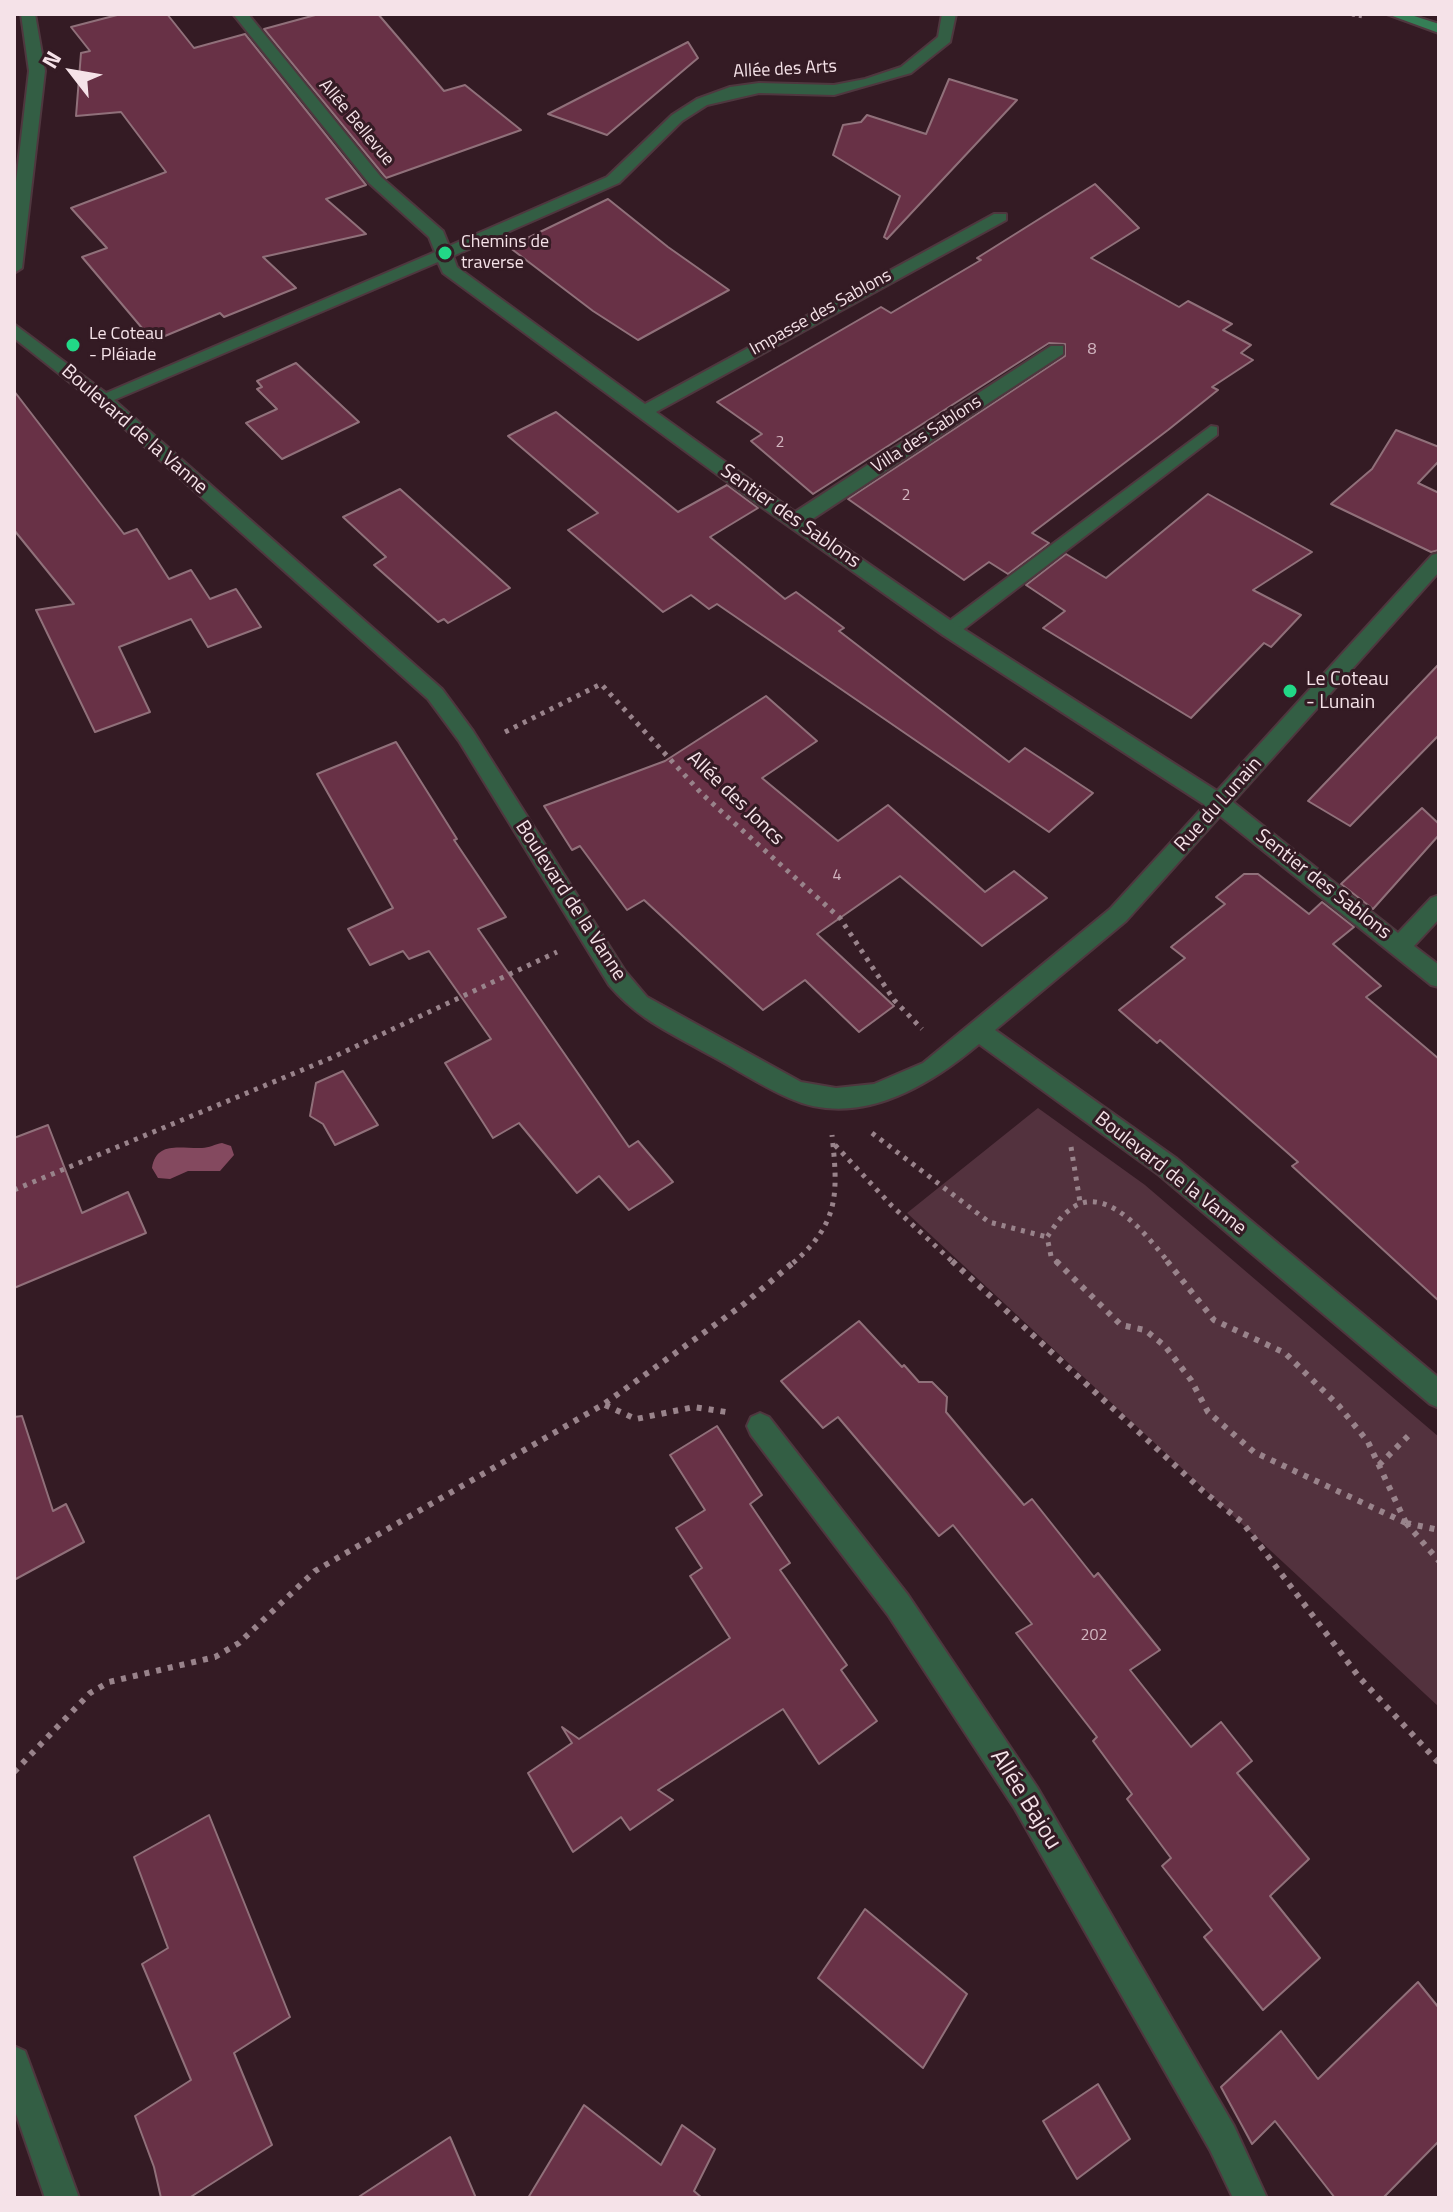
<!DOCTYPE html>
<meta charset="utf-8">
<style>
body{margin:0}
#map{position:relative;width:1453px;height:2212px;overflow:hidden;background:#341b24;font-family:"Titillium Web",sans-serif}
canvas{display:block}
.frame{position:absolute;inset:0;border:16px solid #f5e2e8;pointer-events:none}
.north{position:absolute;left:32px;top:32px;width:80px;height:80px;-webkit-text-stroke:6px #341b24;paint-order:stroke;rotate:301deg;font-size:22px;font-weight:700;line-height:32px;text-align:center;color:#f5e2e8}
.north::after{content:'';display:block;margin:auto;width:28px;height:36px;background:#f5e2e8;clip-path:polygon(50% 0,100% 100%,50% 72%,0 100%)}
</style>
<div id="map">
<canvas width="1453" height="2212"></canvas>
<div class="frame"></div>
<div class="north">N</div>
</div>
<script>
const context = document.querySelector('canvas').getContext('2d');
context.lineJoin = 'round';
function fill(path, color) { context.fillStyle = color; context.fill(path, 'evenodd'); }
function strokePath(path, color, width, dash) { context.strokeStyle = color; context.lineWidth = width; context.lineCap = dash ? 'butt' : 'round'; context.setLineDash(dash || []); context.stroke(path); }
function write(font, color, halo, rows, align = 'center') {
  context.font = font + ' "Titillium Web",sans-serif'; context.lineWidth = 6; context.setLineDash([]); context.textBaseline = 'middle'; context.strokeStyle = halo; context.fillStyle = color; for (const [text, x, y, turn = 0] of rows) {
    context.save(); context.translate(x, y); context.rotate((+turn || 0) * Math.PI / 180); context.textAlign = isNaN(turn) ? turn : align; if (halo) context.strokeText(text, 0, 0); context.fillText(text, 0, 0); context.restore();
  }
}
fill(new Path2D(`
 M 1038,1108 L 1145,1185 L 1439,1437 L 1439,1707 L 907,1213 Z`), '#53323e');
fill(new Path2D(`
 M 222,1143 L 231,1146 L 234,1155 L 220,1171 L 188,1171 L 170,1179 L 158,1178 L 152,1168 C 156,1140 182,1149 202,1148 C 209,1148 215,1144 222,1143 Z`), '#84495f');
const building = new Path2D(`
 M 121,14 L 167,14 L 194,48 L 245,34 L 366,185 L 326,199 L 366,234 L 263,257 L 296,288 L 224,317 L 220,313 L 153,341 L 82,257 L 107,248 L 71,208 L 166,172 L 121,112 L 76,116 L 81,53 L 90,51 L 71,27 Z
 M 319,14 L 378,14 L 444,91 L 465,85 L 521,130 L 386,178 L 264,29 Z
 M 688,42 L 698,58 L 607,135 L 548,114 Z
 M 949,79 L 1017,100 L 887,239 L 884,237 L 900,196 L 833,155 L 843,125 L 861,122 L 867,115 L 926,134 Z
 M 1095,184 L 1139,228 L 1091,258 L 1179,307 L 1188,301 L 1232,324 L 1223,330 L 1251,345 L 1241,353 L 1253,360 L 1212,387 L 1218,390 L 1168,430 L 1032,533 L 1049,543 L 1008,574 L 989,562 L 964,580 L 848,499 L 1065,356 L 1065,344 L 1049,343 L 813,494 L 751,441 L 762,434 L 717,402 L 881,307 L 891,313 L 981,260 L 977,258 Z
 M 608,199 L 668,247 L 729,290 L 638,340 L 593,311 L 509,247 Z
 M 296,363 L 359,422 L 282,459 L 246,423 L 277,409 L 257,389 L 262,387 L 257,381 Z
 M 14,391 L 124,534 L 137,529 L 169,579 L 191,570 L 210,599 L 236,589 L 261,627 L 208,647 L 191,619 L 119,647 L 150,712 L 95,732 L 36,610 L 74,604 L 14,530 Z
 M 556,412 L 678,512 L 727,485 L 758,508 L 710,537 L 785,599 L 796,592 L 844,628 L 839,631 L 1009,762 L 1025,748 L 1093,793 L 1049,832 L 717,604 L 709,609 L 691,595 L 663,612 L 568,530 L 598,513 L 508,436 Z
 M 1396,430 L 1439,447 L 1439,461 L 1418,483 L 1439,493 L 1439,550 L 1431,552 L 1331,504 L 1372,469 Z
 M 400,489 L 510,588 L 448,623 L 444,619 L 438,622 L 374,565 L 386,557 L 343,517 Z
 M 1208,494 L 1312,552 L 1253,590 L 1301,615 L 1271,647 L 1264,643 L 1191,718 L 1043,628 L 1065,611 L 1026,585 L 1066,554 L 1106,578 Z
 M 1439,664 L 1439,735 L 1350,826 L 1308,801 Z
 M 766,696 L 817,741 L 762,778 L 838,841 L 888,805 L 985,892 L 1014,871 L 1047,898 L 982,946 L 900,876 L 817,934 L 894,1006 L 859,1032 L 805,980 L 763,1010 L 644,900 L 627,910 L 580,846 L 572,850 L 544,806 L 665,761 Z
 M 396,742 L 457,839 L 454,840 L 506,917 L 478,929 L 629,1147 L 638,1141 L 673,1182 L 629,1210 L 599,1176 L 577,1193 L 519,1123 L 493,1138 L 445,1063 L 491,1039 L 429,951 L 409,959 L 403,951 L 370,965 L 348,929 L 393,908 L 317,774 Z
 M 1422,808 L 1439,824 L 1439,835 L 1373,909 L 1341,884 Z
 M 1244,874 L 1258,874 L 1309,914 L 1322,902 L 1354,927 L 1333,944 L 1381,986 L 1366,997 L 1439,1059 L 1439,1301 L 1292,1166 L 1298,1162 L 1160,1040 L 1157,1043 L 1119,1010 L 1185,958 L 1171,947 L 1225,904 L 1216,897 Z
 M 343,1071 L 378,1125 L 335,1145 L 323,1124 L 310,1116 L 316,1083 Z
 M 48,1125 L 82,1213 L 128,1192 L 146,1233 L 14,1288 L 14,1138 Z
 M 859,1321 L 902,1367 L 904,1365 L 919,1382 L 932,1382 L 947,1397 L 946,1412 L 1024,1505 L 1032,1499 L 1094,1577 L 1098,1573 L 1160,1650 L 1130,1670 L 1191,1747 L 1221,1722 L 1252,1761 L 1237,1773 L 1309,1859 L 1270,1896 L 1320,1958 L 1263,2010 L 1204,1937 L 1212,1930 L 1162,1866 L 1171,1858 L 1127,1799 L 1132,1794 L 1093,1741 L 1097,1737 L 1016,1633 L 1032,1624 L 953,1525 L 939,1536 L 838,1417 L 823,1428 L 781,1381 Z
 M 22,1416 L 53,1511 L 66,1504 L 84,1542 L 14,1580 L 14,1417 Z
 M 717,1426 L 762,1495 L 750,1504 L 790,1563 L 780,1570 L 847,1665 L 841,1670 L 877,1721 L 819,1764 L 783,1709 L 658,1790 L 673,1800 L 630,1830 L 621,1817 L 573,1852 L 528,1773 L 572,1743 L 562,1727 L 579,1739 L 730,1638 L 690,1576 L 702,1568 L 676,1528 L 705,1510 L 670,1455 Z
 M 209,1815 L 290,2017 L 234,2053 L 272,2145 L 189,2198 L 161,2198 L 154,2167 L 135,2116 L 191,2080 L 142,1964 L 168,1948 L 134,1857 Z
 M 865,1909 L 967,1994 L 923,2068 L 818,1978 Z
 M 1418,1982 L 1439,2008 L 1439,2141 L 1383,2198 L 1335,2198 L 1275,2121 L 1252,2144 L 1221,2087 L 1281,2031 L 1318,2079 Z
 M 1098,2084 L 1130,2139 L 1077,2179 L 1043,2121 Z
 M 584,2105 L 661,2165 L 682,2125 L 715,2149 L 694,2191 L 702,2198 L 528,2198 Z
 M 450,2137 L 476,2198 L 357,2198 Z`);
fill(building, '#683146');
strokePath(building, '#90707a', 2);
const lane = new Path2D(`
 M 1211,426 L 1217,427 L 1217,435 L 956,635 L 944,635 L 944,625 Z`);
const street = new Path2D(`
 M 21,14 L 35,14 L 45,71 L 22,268 L 14,273 L 14,199 L 29,71 Z
 M 233,14 L 248,14 L 381,177 L 443,231 L 449,246 L 607,177 L 672,115 L 697,99 L 730,87 L 759,83 L 834,85 L 865,79 L 901,67 L 938,37 L 942,14 L 956,14 L 950,42 L 911,73 L 834,95 L 759,93 L 707,105 L 682,121 L 619,183 L 453,256 L 457,267 L 645,404 L 994,214 L 1006,214 L 1006,220 L 656,412 L 795,512 L 1051,346 L 1063,346 L 1063,354 L 808,522 L 957,625 L 1217,791 L 1432,555 L 1439,553 L 1439,572 L 1233,802 L 1398,933 L 1431,898 L 1439,895 L 1439,919 L 1414,946 L 1439,965 L 1439,987 L 1431,985 L 1220,816 L 1126,921 L 995,1030 L 1177,1159 L 1439,1378 L 1439,1408 L 1430,1404 L 1159,1175 L 979,1044 C 928,1087 857,1129 789,1098 C 761,1086 735,1068 708,1054 C 669,1032 638,1019 609,985 L 459,741 L 428,699 L 96,403 L 14,338 L 14,324 L 106,393 L 435,252 L 429,237 L 369,183 ZM 438,262 L 443,273 L 760,506 L 943,635 L 1205,805 L 1110,909 L 923,1063 L 874,1084 L 836,1088 L 801,1082 L 647,997 L 625,971 L 473,731 L 442,689 L 114,400 Z
 M 760,1413 L 769,1417 L 908,1595 L 1037,1787 L 1234,2126 L 1267,2198 L 1233,2198 L 1210,2150 L 1015,1809 L 888,1615 L 751,1435 L 747,1426 L 751,1417 Z
 M 14,2046 L 25,2051 L 79,2198 L 45,2198 L 14,2108 Z`);
const secondary = new Path2D(`
 M 1387,14 L 1408,14 L 1439,24 L 1439,33 Z`);
strokePath(lane, '#4f373f', 4);
strokePath(street, '#4f373f', 4);
strokePath(secondary, '#4f373f', 4);
strokePath(new Path2D(`
 M 1345,14 L 1364,17`), '#99838b', 3, [3, 4]);
strokePath(new Path2D(`
 M 505,732 L 601,684 L 702,794 L 840,918 L 894,1000 L 922,1029
 M 872,1133 L 989,1222 L 1047,1237
 M 835,1145 L 892,1206 L 954,1263
 M 1071,1147 L 1080,1202
 M 14,1190 L 331,1058 L 557,952
 M 793,1263 C 840,1223 838,1192 832,1135
 M 1058,1263 L 1051,1256 L 1047,1237 C 1053,1229 1059,1218 1067,1212 C 1104,1178 1148,1237 1169,1263`), '#99838b', 5, [4, 6]);
strokePath(new Path2D(`
 M 952,1261 L 1203,1491 L 1243,1523 L 1359,1677 L 1439,1763
 M 1056,1261 L 1121,1325 L 1145,1330 L 1165,1346 L 1191,1380 L 1208,1412 L 1254,1452 L 1406,1523
 M 1167,1261 L 1214,1320 L 1285,1353 L 1339,1406 L 1368,1442 L 1406,1523
 M 605,1405 L 636,1419 L 694,1407 L 726,1412
 M 1379,1465 L 1408,1436
 M 1406,1523 L 1439,1530
 M 1406,1523 L 1439,1561
 M 14,1772 L 90,1693 L 109,1682 L 215,1657 L 239,1643 L 315,1571 L 604,1404 L 744,1304 L 795,1261`), '#99838b', 6, [5, 7]);
fill(lane, '#335e44');
fill(street, '#335e44');
fill(secondary, '#357e56');
for (const [x, y, r, color] of [
 [445,253,8,"#22d887"],
 [73,345,8,"#22d887"],
 [1290,691,8,"#22d887"]
]) { const dot = new Path2D(); dot.arc(x, y, r, 0, 2 * Math.PI); context.fillStyle = color; context.fill(dot); strokePath(dot, '#341b24', 3); }
write('16px', '#d2b6c0', null, [
 ["8",1092,350],
 ["2",780,443],
 ["2",906,496],
 ["4",837,876],
 ["202",1094,1636]
]);
write('18px', '#f5e2e8', '#341b24', [
 ["Allée des Arts",785,70,-3],
 ["Allée Bellevue",356,123,50],
 ["Impasse des Sablons",821,313,-29],
 ["Villa des Sablons",927,435,-33]
]);
write('18px', '#f5e2e8', '#341b24', [
 ["Chemins de",461,243],
 ["traverse",461,264],
 ["Le Coteau",89,335],
 ["- Pléiade",89,356]
], 'left');
write('20px', '#f5e2e8', '#341b24', [
 ["Boulevard de la Vanne",134,430,41],
 ["Sentier des Sablons",790,517,35],
 ["Allée des Joncs",735,799,44],
 ["Rue du Lunain",1219,805,-48],
 ["Sentier des Sablons",1323,885,38],
 ["Boulevard de la Vanne",570,901,57],
 ["Boulevard de la Vanne",1170,1174,38]
]);
write('20px', '#f5e2e8', '#341b24', [
 ["Le Coteau",1306,680],
 ["- Lunain",1306,703]
], 'left');
write('24px', '#f5e2e8', '#341b24', [
 ["Allée Bajou",1025,1800,58]
]);
</script>
